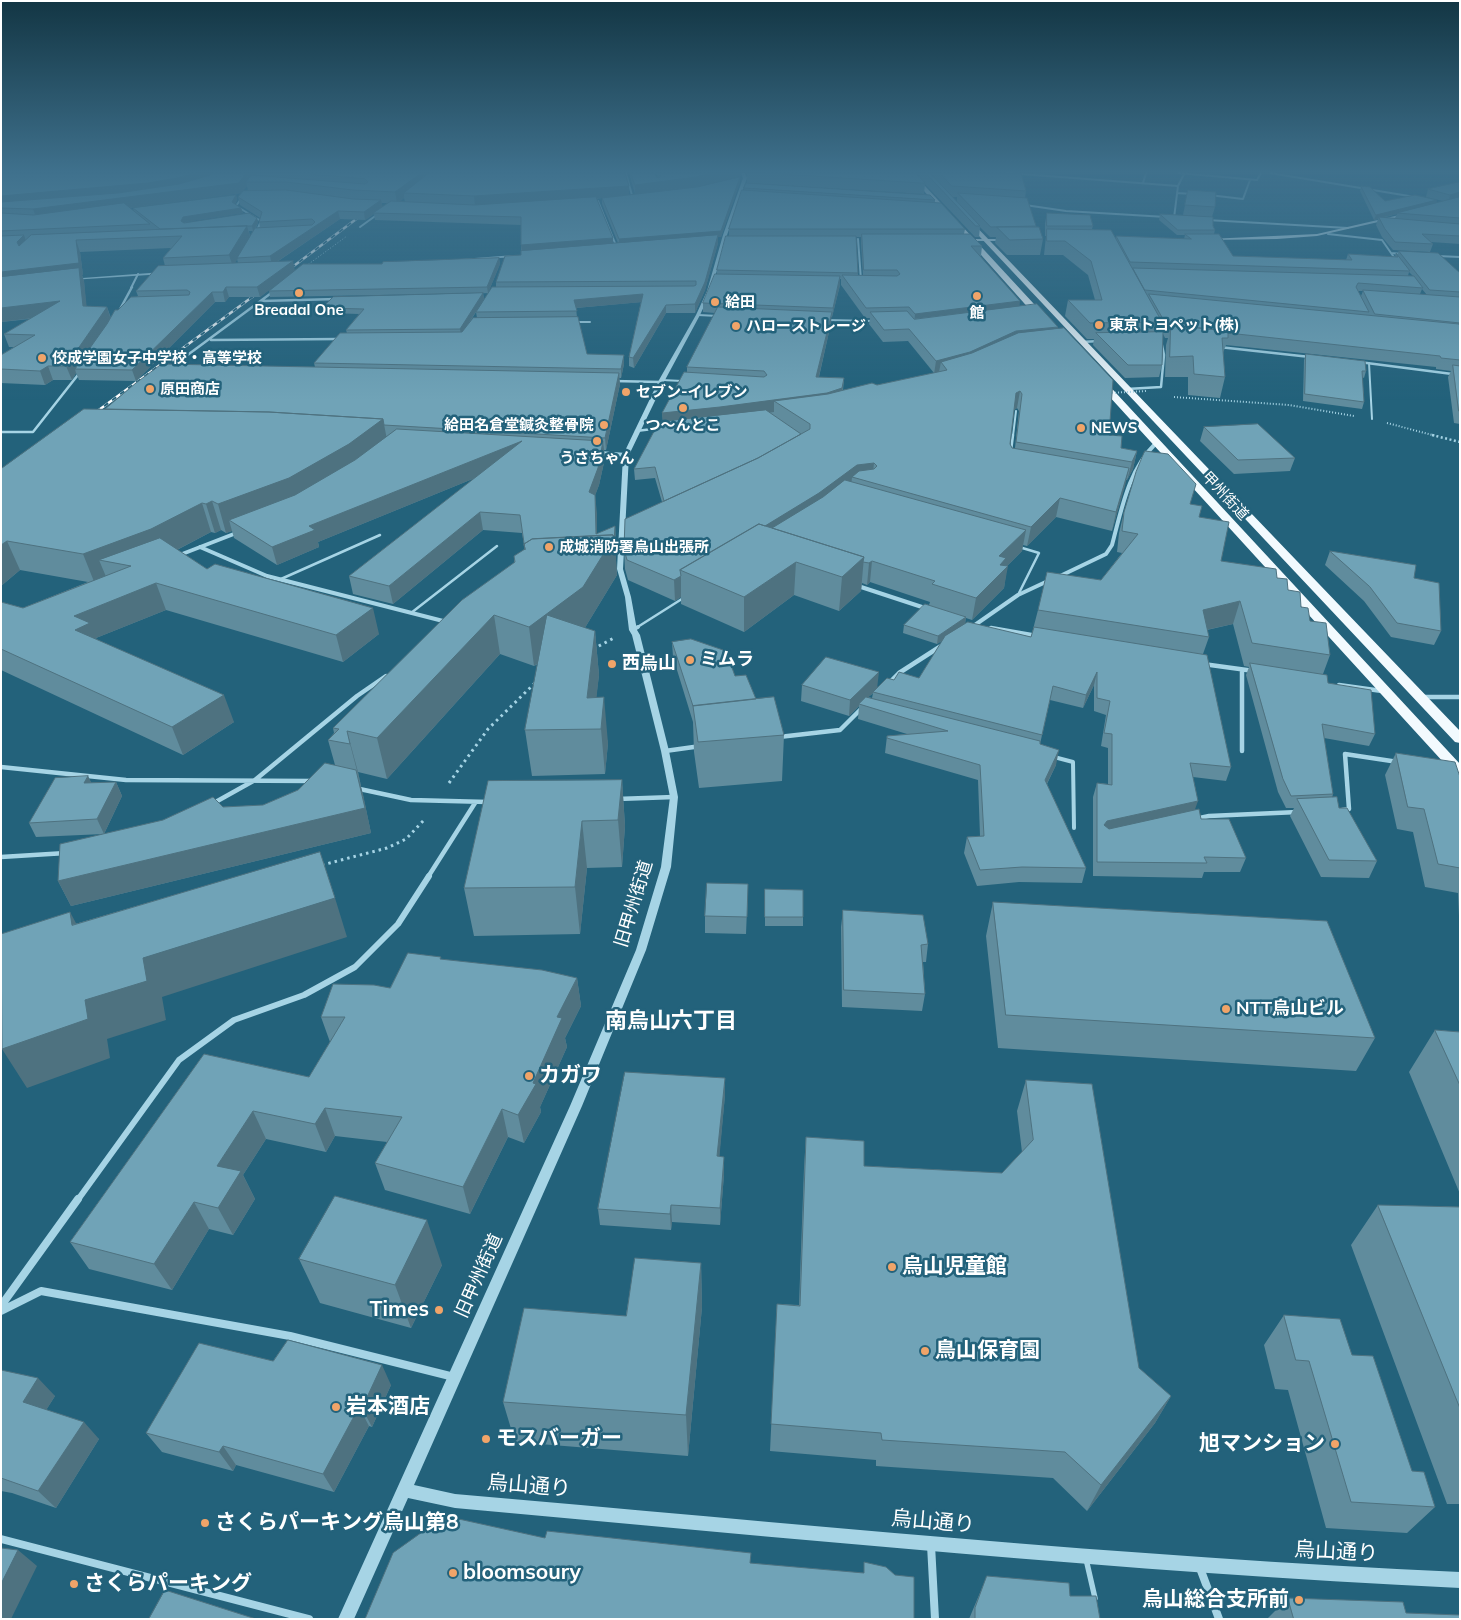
<!DOCTYPE html>
<meta charset="utf-8">
<style>
body{margin:0}
#map{position:relative;width:1461px;height:1620px;overflow:hidden;background:#23627b;font-family:Mulish,sans-serif}
canvas{display:block}
.frame{position:absolute;inset:0;border:2px solid #fff;pointer-events:none}
</style>
<div id="map">
<canvas width="1461" height="1620"></canvas>
<div class="frame"></div>
</div>
<script>
const context = document.querySelector('canvas').getContext('2d');
context.lineJoin = 'round';
function strokePath(path, color, width, dash) { context.strokeStyle = color; context.lineWidth = width; context.lineCap = dash ? 'butt' : 'round'; context.setLineDash(dash || []); context.stroke(path); }
function fill(path, color) { context.fillStyle = color; context.fill(path, 'evenodd'); }
function write(font, color, halo, rows, align = 'center') {
  context.font = font + ' Mulish,"Noto Sans JP",sans-serif'; context.lineWidth = 5; context.setLineDash([]); context.textBaseline = 'middle'; context.strokeStyle = halo; context.fillStyle = color; for (const [text, x, y, turn = 0] of rows) {
    context.save(); context.translate(x, y); context.rotate((+turn || 0) * Math.PI / 180); context.textAlign = isNaN(turn) ? turn : align; if (halo) context.strokeText(text, 0, 0); context.fillText(text, 0, 0); context.restore();
  }
}
strokePath(new Path2D(`
 M 306,266 L 347,236`), '#a6d4e5', 1, [1, 2]);
strokePath(new Path2D(`
 M 1174,397 L 1289,405 L 1354,416
 M 1387,423 L 1436,436`), '#a6d4e5', 2, [1, 2]);
strokePath(new Path2D(`
 M 1432,435 L 1460,442`), '#a6d4e5', 2.5, [2, 2.5]);
strokePath(new Path2D(`
 M 593,649 L 614,638
 M 449,783 L 488,729 L 536,682
 M 322,865 L 387,848 L 406,839 L 425,819`), '#a6d4e5', 3, [2.5, 4]);
strokePath(new Path2D(`
 M 598,201 L 617,248
 M 1328,234 L 1382,240 L 1391,253
 M 858,239 L 861,280
 M 1437,256 L 1460,257
 M 1396,260 L 1391,253 L 1403,254
 M 698,315 L 718,316
 M 828,320 L 873,321
 M 576,322 L 590,322
 M 1369,363 L 1372,419
 M 662,380 L 682,381
 M 1013,436 L 1016,411`), '#a6d4e5', 2);
strokePath(new Path2D(`
 M 1011,451 L 1013,435
 M 281,579 L 380,535
 M 1018,595 L 1039,553 L 1019,547
 M 411,613 L 497,546
 M 636,628 L 685,597`), '#a6d4e5', 2.5);
strokePath(new Path2D(`
 M 634,629 L 638,627
 M 1054,757 L 1073,762 L 1074,828`), '#a6d4e5', 4);
strokePath(new Path2D(`
 M 1086,1559 L 1095,1598`), '#a6d4e5', 5.5);
strokePath(new Path2D(`
 M 626,173 L 633,199
 M 1008,173 L 1178,186
 M 1178,173 L 1257,180 L 1261,173
 M 1270,173 L 1415,197
 M 1143,183 L 1146,173
 M 1177,193 L 1193,194
 M 1209,195 L 1243,199 L 1250,180
 M 243,196 L 236,206 L 261,221 L 256,233
 M 1025,205 L 1066,211 L 1166,217
 M 1174,218 L 1178,186 L 1184,174
 M 1207,220 L 1348,228
 M 360,227 L 378,214
 M 131,288 L 138,274`), '#a6d4e5', 2);
strokePath(new Path2D(`
 M 261,301 L 337,299
 M 118,313 L 132,287
 M 211,340 L 340,339
 M 1082,342 L 1099,341
 M 1219,347 L 1310,357
 M 1359,362 L 1460,375
 M 170,368 L 274,291
 M 613,381 L 661,382
 M 1127,389 L 1161,387 L 1164,355 L 1160,336
 M 636,431 L 661,428
 M 1,432 L 33,432 L 81,371`), '#a6d4e5', 2.5);
strokePath(new Path2D(`
 M 600,453 L 626,455
 M 200,547 L 267,576 L 447,622
 M 177,556 L 239,532
 M 1058,577 L 1106,554 L 1112,545 C 1122,508 1128,471 1156,443
 M 855,585 L 928,609
 M 972,627 L 1018,595 L 1050,580`), '#a6d4e5', 4);
strokePath(new Path2D(`
 M 991,628 L 1037,636
 M 1203,664 L 1254,671
 M 1242,670 L 1242,751
 M 889,683 L 899,673 L 941,646
 M 1339,685 L 1382,691
 M 1423,697 L 1460,697
 M 779,737 L 840,730 L 863,707
 M 665,751 L 701,746
 M 1,767 L 126,780 L 313,781
 M 355,788 L 411,800 L 488,802
 M 617,799 L 674,797
 M 212,804 L 255,780 L 357,696 L 386,676
 M 1342,810 L 1349,809 L 1345,754 L 1398,762
 M 1195,819 L 1209,816 L 1298,812
 M 1,857 L 66,853
 M 428,877 L 475,803`), '#a6d4e5', 4.5);
strokePath(new Path2D(`
 M 77,1201 L 179,1060 L 234,1020 L 304,995 L 355,967 L 398,924 L 429,876`), '#a6d4e5', 6);
strokePath(new Path2D(`
 M 1,1306 L 78,1199
 M 1,1311 L 41,1291 L 290,1336 L 454,1377
 M 1,1539 L 309,1619
 M 931,1545 L 935,1619
 M 1200,1568 L 1219,1619`), '#a6d4e5', 8);
fill(new Path2D(`
 M 741,173 L 745,173 L 747,178 L 727,235 L 711,291 L 700,315 L 665,380 L 629,455 L 623,569 L 631,597 L 637,630 L 640,635 L 669,751 L 678,797 L 671,867 L 646,950 L 582,1106 L 414,1485 L 455,1494 C 790,1523 1124,1557 1460,1572 L 1460,1588 C 1124,1572 790,1538 455,1508 L 408,1498 L 354,1619 L 338,1619 L 570,1106 L 636,950 L 661,867 L 670,797 L 661,751 L 632,635 L 629,630 L 625,597 L 617,569 L 623,455 L 659,380 L 696,315 L 707,291 L 723,235 L 743,178 Z
 M 515,255 L 516,257 L 450,261 L 448,260 Z
 M 163,272 L 164,274 L 71,280 L 69,279 Z`), '#a6d4e5');
fill(new Path2D(`
 M 1408,213 L 1409,215 L 1317,236 L 1277,239 L 1210,240 L 1208,239 L 1317,234 Z
 M 971,239 L 1008,239 L 1010,240 L 1008,241 L 969,241 Z`), '#cfeaf5');
fill(new Path2D(`
 M 908,173 L 913,173 L 1046,317 L 1046,321 L 1040,321 Z
 M 964,218 L 968,218 L 1460,731 L 1460,743 L 1455,742 L 964,220 Z
 M 1097,379 L 1103,379 L 1460,764 L 1460,776 L 1455,775 L 1097,383 Z`), '#f2fafe');
const rail = new Path2D(`
 M 283,274 L 367,211
 M 88,418 L 263,289`);
strokePath(rail, '#fff', 2.5);
strokePath(rail, '#23627b', 2, [5]);
strokePath(new Path2D(`
 M 1109,393 L 1147,391`), '#a6d4e5', 2, [1, 2]);
fill(new Path2D(`
 M 1,173 L 625,173 L 629,195 L 635,194 L 629,173 L 655,173 L 656,177 L 658,178 L 656,173 L 741,173 L 740,176 L 696,187 L 740,182 L 721,237 L 718,237 L 718,243 L 705,290 L 695,313 L 666,313 L 634,368 L 629,366 L 629,357 L 641,302 L 576,308 L 577,317 L 587,354 L 624,364 L 621,378 L 619,378 L 620,384 L 606,450 L 604,450 L 605,458 L 599,485 L 595,495 L 597,534 L 615,526 L 616,544 L 616,560 L 617,575 L 586,626 L 584,628 L 595,631 L 599,675 L 596,698 L 608,743 L 605,774 L 532,776 L 525,730 L 538,664 L 534,666 L 500,654 L 387,779 L 358,772 L 371,833 L 71,906 L 58,881 L 223,807 L 263,805 L 298,790 L 335,765 L 328,740 L 334,733 L 333,728 L 514,563 L 514,556 L 525,550 L 522,533 L 483,530 L 393,604 L 353,594 L 349,576 L 475,478 L 318,542 L 319,547 L 277,565 L 234,538 L 232,531 L 226,533 L 221,530 L 215,533 L 211,532 L 177,550 L 207,569 L 379,634 L 343,662 L 166,610 L 96,638 L 97,640 L 234,722 L 183,755 L 1,670 L 1,602 L 23,608 L 88,582 L 20,570 L 1,586 L 1,469 L 105,409 L 315,367 L 314,363 L 347,333 L 346,330 L 359,314 L 329,313 L 328,310 L 326,310 L 325,305 L 483,293 L 484,299 L 468,325 L 477,318 L 476,312 L 496,287 L 496,282 L 521,255 L 521,225 L 375,220 L 374,214 L 365,220 L 340,219 L 277,262 L 295,271 L 382,264 L 499,258 L 500,264 L 488,293 L 270,297 L 269,291 L 291,273 L 260,297 L 229,297 L 225,302 L 215,302 L 136,381 L 79,380 L 76,373 L 72,380 L 53,380 L 45,385 L 1,383 L 1,355 L 14,347 L 9,347 L 4,334 L 30,319 L 1,322 ZM 247,186 L 248,191 L 243,191 ZM 241,193 L 238,197 L 240,205 L 260,218 L 259,222 L 260,227 L 256,228 L 258,223 L 257,218 L 185,222 L 243,213 L 241,208 L 235,204 L 237,200 L 236,195 L 133,208 L 134,212 L 130,208 ZM 404,198 L 405,202 L 399,202 ZM 602,198 L 602,204 L 618,243 L 613,243 L 597,199 ZM 382,203 L 388,203 L 382,207 ZM 249,231 L 253,231 L 250,236 ZM 171,248 L 163,258 L 165,266 L 136,291 L 138,296 L 118,310 L 111,318 L 107,307 L 86,306 L 84,281 L 82,275 L 83,275 L 80,252 ZM 237,259 L 238,263 L 235,263 Z
 M 747,173 L 1021,173 L 1026,191 L 1025,198 L 1036,226 L 1043,239 L 1040,255 L 1007,255 L 995,243 L 996,237 L 990,237 L 980,227 L 979,237 L 975,237 L 925,184 L 924,194 L 747,183 ZM 952,197 L 957,197 L 957,202 Z
 M 1460,182 L 1460,244 L 1431,242 L 1433,244 L 1430,252 L 1393,250 L 1382,237 L 1376,225 L 1378,219 L 1374,220 L 1360,191 L 1361,186 L 1385,201 L 1436,203 L 1443,201 L 1426,197 L 1428,189 ZM 1397,214 L 1395,218 L 1383,218 Z
 M 744,188 L 935,200 L 935,202 L 965,229 L 964,234 L 982,246 L 981,256 L 980,256 L 1019,306 L 1058,327 L 1058,329 L 1109,435 L 1121,448 L 1137,451 L 1133,469 L 1127,480 L 1126,480 L 1112,531 L 1056,517 L 1027,546 L 1023,545 L 1022,551 L 1007,566 L 1004,588 L 972,620 L 966,618 L 965,623 L 1031,637 L 1038,610 L 1101,580 L 1122,553 L 1117,552 L 1119,533 L 1124,512 L 1191,504 L 1199,517 L 1221,561 L 1277,578 L 1288,590 L 1310,621 L 1330,655 L 1323,674 L 1328,683 L 1375,734 L 1369,746 L 1324,738 L 1333,794 L 1332,798 L 1377,861 L 1369,878 L 1321,877 L 1290,816 L 1294,808 L 1286,808 L 1278,792 L 1246,675 L 1249,667 L 1244,666 L 1233,624 L 1207,630 L 1209,637 L 1203,654 L 1231,767 L 1226,781 L 1193,777 L 1195,810 L 1201,819 L 1246,858 L 1240,872 L 1204,872 L 1202,878 L 1093,876 L 1093,797 L 1097,783 L 1108,784 L 1108,748 L 1101,746 L 1106,715 L 1094,711 L 1094,685 L 1083,708 L 1050,700 L 1040,744 L 1056,765 L 1047,784 L 1086,868 L 1082,883 L 1019,882 L 977,886 L 964,853 L 967,837 L 980,836 L 978,780 L 885,753 L 887,736 L 907,734 L 858,719 L 859,706 L 849,716 L 801,701 L 802,685 L 877,687 L 894,680 L 919,678 L 943,640 L 937,644 L 903,633 L 904,625 L 929,605 L 930,602 L 870,582 L 867,585 L 862,583 L 861,591 L 839,611 L 794,595 L 744,632 L 681,604 L 681,597 L 675,601 L 628,580 L 625,569 L 624,549 L 662,502 L 655,478 L 635,480 L 634,469 L 663,421 L 662,413 L 687,372 L 687,367 L 715,313 L 703,312 L 703,303 L 717,274 L 717,270 L 729,236 L 729,229 L 744,190 ZM 856,237 L 861,237 L 861,243 L 863,275 L 858,275 ZM 840,279 L 841,279 L 841,285 L 865,318 L 870,318 L 869,324 L 883,342 L 908,341 L 934,373 L 877,385 L 843,390 L 844,378 L 819,377 L 831,323 L 831,317 L 832,317 L 840,285 ZM 1017,408 L 1019,411 L 1015,448 L 1012,448 L 1010,444 L 1014,410 ZM 873,693 L 872,698 L 868,697 L 871,695 Z
 M 1188,190 L 1215,207 L 1212,217 L 1183,215 Z
 M 1047,213 L 1093,226 L 1092,229 L 1116,238 L 1116,236 L 1184,239 L 1185,235 L 1177,235 L 1159,220 L 1160,214 L 1213,226 L 1215,230 L 1214,234 L 1233,256 L 1346,260 L 1348,254 L 1395,257 L 1396,253 L 1397,255 L 1399,251 L 1460,273 L 1460,424 L 1454,423 L 1448,377 L 1451,371 L 1436,369 L 1436,367 L 1226,345 L 1223,353 L 1225,377 L 1220,398 L 1188,395 L 1188,377 L 1165,377 L 1166,345 L 1168,338 L 1165,338 L 1163,334 L 1162,365 L 1159,377 L 1125,378 L 1093,345 L 1094,339 L 1087,339 L 1065,316 L 1068,300 L 1095,300 L 1088,275 L 1063,255 L 1044,255 L 1046,236 L 1045,236 L 1045,223 ZM 1409,272 L 1413,276 L 1408,276 ZM 1422,289 L 1427,295 L 1420,294 ZM 1358,291 L 1363,291 L 1361,296 Z
 M 1306,354 L 1366,371 L 1364,378 L 1362,377 L 1364,402 L 1362,409 L 1303,401 L 1304,360 Z
 M 1204,427 L 1295,458 L 1290,471 L 1234,474 L 1200,441 Z
 M 1330,551 L 1414,578 L 1441,631 L 1434,645 L 1391,637 L 1364,601 L 1325,565 Z
 M 672,642 L 735,676 L 756,699 L 784,735 L 782,781 L 699,788 L 694,752 L 693,722 L 673,657 Z
 M 1396,753 L 1460,777 L 1460,939 L 1458,893 L 1425,887 L 1413,832 L 1397,829 L 1385,775 Z
 M 88,776 L 91,783 L 116,782 L 122,796 L 104,834 L 36,837 L 29,823 Z
 M 622,780 L 625,826 L 622,867 L 587,868 L 580,934 L 474,936 L 464,888 Z
 M 748,884 L 746,934 L 705,933 L 705,916 Z
 M 765,889 L 803,917 L 803,926 L 765,926 Z
 M 993,902 L 1375,1038 L 1356,1071 L 998,1048 L 986,936 Z
 M 843,910 L 928,944 L 926,962 L 923,962 L 925,994 L 922,1011 L 842,1007 L 841,927 Z
 M 442,960 L 577,978 L 581,1006 L 565,1038 L 567,1047 L 540,1107 L 541,1112 L 524,1143 L 508,1137 L 470,1214 L 385,1190 L 375,1163 L 387,1142 L 335,1136 L 326,1152 L 266,1139 L 243,1175 L 255,1199 L 233,1235 L 209,1229 L 172,1290 L 89,1269 L 70,1242 L 204,1054 L 309,1077 L 330,1042 L 321,1017 L 390,988 Z
 M 1435,1030 L 1460,1032 L 1460,1194 L 1409,1072 Z
 M 725,1078 L 725,1095 L 719,1157 L 724,1157 L 724,1174 L 720,1225 L 672,1222 L 671,1230 L 600,1225 L 598,1209 Z
 M 1026,1080 L 1139,1368 L 1171,1396 L 1155,1423 L 1087,1511 L 1053,1478 L 876,1466 L 876,1460 L 770,1451 L 777,1304 L 799,1305 L 804,1168 L 806,1137 L 864,1166 L 1002,1173 L 1022,1152 L 1017,1111 Z
 M 1378,1205 L 1460,1207 L 1460,1504 L 1447,1504 L 1351,1245 Z
 M 299,1259 L 442,1265 L 411,1328 L 320,1303 Z
 M 701,1263 L 702,1307 L 688,1456 L 515,1442 L 503,1402 Z
 M 1284,1315 L 1352,1355 L 1412,1471 L 1435,1507 L 1407,1533 L 1326,1528 L 1288,1390 L 1275,1389 L 1264,1345 Z
 M 273,1361 L 391,1385 L 372,1427 L 369,1426 L 334,1492 L 236,1465 L 233,1471 L 162,1452 L 146,1433 Z
 M 1,1370 L 55,1396 L 46,1410 L 99,1439 L 56,1508 L 12,1493 L 1,1491 Z
 M 987,1576 L 1070,1596 L 1100,1619 L 969,1619 Z
 M 1288,1598 L 1406,1613 L 1460,1619 L 1267,1619 Z`), '#608c9d');
fill(new Path2D(`
 M 196,173 L 256,173 L 256,174 L 250,182 L 246,182 L 247,186 L 241,193 L 37,220 L 33,209 L 1,207 L 1,196 Z
 M 421,173 L 436,173 L 404,193 L 404,198 L 397,203 L 395,192 Z
 M 710,173 L 741,173 L 740,176 L 696,187 L 635,196 L 635,185 Z
 M 740,177 L 740,182 L 721,237 L 718,237 L 718,243 L 705,290 L 695,313 L 695,304 L 705,282 L 619,245 L 619,239 Z
 M 629,186 L 629,196 L 475,207 L 474,196 Z
 M 1460,192 L 1460,199 L 1448,202 L 1450,195 Z
 M 236,195 L 237,200 L 233,207 L 232,202 Z
 M 381,200 L 383,208 L 373,213 L 374,214 L 365,220 L 364,212 Z
 M 1437,200 L 1436,205 L 1397,213 L 1397,214 L 1379,218 L 1379,217 L 1378,219 L 1374,220 L 1376,215 Z
 M 241,208 L 243,213 L 185,222 L 183,226 L 181,221 L 183,217 Z
 M 338,211 L 340,219 L 272,265 L 270,256 Z
 M 257,218 L 258,223 L 253,231 L 252,226 Z
 M 247,226 L 250,237 L 233,267 L 229,255 Z
 M 24,235 L 28,247 L 21,254 L 17,242 Z
 M 613,238 L 613,246 L 522,253 L 521,245 Z
 M 76,240 L 80,252 L 83,275 L 82,275 L 84,281 L 88,319 L 83,306 L 1,285 L 1,272 Z
 M 499,258 L 500,264 L 488,293 L 487,287 Z
 M 293,261 L 295,271 L 260,297 L 257,287 Z
 M 840,276 L 840,285 L 832,317 L 833,308 Z
 M 226,287 L 229,297 L 225,302 L 223,292 Z
 M 212,292 L 215,302 L 136,381 L 132,370 Z
 M 483,293 L 484,299 L 461,335 L 460,329 Z
 M 643,294 L 643,302 L 575,308 L 574,300 Z
 M 60,301 L 65,314 L 1,322 L 1,308 Z
 M 1020,301 L 1019,312 L 914,325 L 915,314 Z
 M 666,305 L 666,313 L 634,368 L 633,358 Z
 M 107,307 L 111,320 L 75,369 L 76,373 L 72,380 L 66,366 Z
 M 832,312 L 831,323 L 816,389 L 816,377 Z
 M 1058,327 L 1056,339 L 941,362 L 939,372 L 934,374 L 936,361 L 1016,331 Z
 M 624,355 L 624,364 L 621,378 L 621,369 Z
 M 48,366 L 53,380 L 45,385 L 40,371 Z
 M 619,373 L 620,384 L 606,450 L 605,438 Z
 M 844,378 L 841,401 L 774,401 L 774,412 L 720,420 L 663,425 L 662,413 Z
 M 1020,391 L 1017,408 L 1013,411 L 1016,393 Z
 M 383,419 L 388,445 L 296,506 L 229,520 L 232,531 L 226,533 L 218,504 Z
 M 522,441 L 524,458 L 318,542 L 319,547 L 277,565 L 272,547 L 309,526 Z
 M 603,441 L 605,458 L 599,485 L 590,510 L 589,492 Z
 M 1137,451 L 1133,469 L 1127,480 L 1132,462 Z
 M 874,463 L 872,482 L 852,477 L 851,488 L 781,535 L 759,529 L 857,465 Z
 M 1129,468 L 1125,486 L 1112,531 L 1116,512 Z
 M 595,495 L 597,513 L 597,548 L 596,534 Z
 M 1060,498 L 1056,517 L 1027,546 L 1031,527 Z
 M 212,501 L 221,530 L 215,533 L 206,504 Z
 M 202,503 L 211,532 L 161,558 L 131,566 L 99,560 L 107,579 L 95,584 L 83,554 Z
 M 480,512 L 483,530 L 393,604 L 389,586 Z
 M 615,526 L 616,544 L 616,560 L 617,575 L 586,626 L 534,666 L 529,627 Z
 M 1026,530 L 1022,551 L 1004,569 L 1008,566 L 1004,588 L 972,620 L 976,598 L 999,556 Z
 M 7,541 L 20,570 L 1,586 L 1,545 Z
 M 864,557 L 861,591 L 839,611 L 842,577 Z
 M 872,561 L 870,582 L 867,585 L 869,563 Z
 M 796,562 L 794,595 L 744,632 L 744,597 Z
 M 681,576 L 681,597 L 675,601 L 674,580 Z
 M 156,583 L 166,610 L 96,638 L 101,649 L 75,630 L 74,616 Z
 M 1240,601 L 1233,624 L 1196,632 L 1203,610 Z
 M 373,608 L 379,634 L 343,662 L 336,635 Z
 M 494,615 L 500,654 L 387,779 L 377,738 Z
 M 966,617 L 965,625 L 937,644 L 938,636 Z
 M 595,631 L 599,675 L 593,729 L 587,698 Z
 M 879,672 L 877,689 L 873,692 L 873,693 L 861,704 L 859,704 L 859,706 L 849,716 L 850,700 Z
 M 1097,672 L 1094,685 L 1083,708 L 1086,695 Z
 M 224,695 L 234,722 L 183,755 L 172,727 Z
 M 604,697 L 608,743 L 605,774 L 601,729 Z
 M 347,731 L 358,772 L 361,786 L 350,744 Z
 M 1059,750 L 1056,765 L 1041,795 L 1045,780 Z
 M 356,770 L 363,794 L 371,833 L 71,906 L 58,881 L 365,808 Z
 M 88,776 L 95,790 L 84,783 Z
 M 622,780 L 625,826 L 622,867 L 618,820 Z
 M 116,782 L 122,796 L 104,834 L 97,819 Z
 M 1198,801 L 1193,815 L 1103,835 L 1104,825 L 1107,821 Z
 M 582,821 L 587,868 L 580,934 L 575,887 Z
 M 335,898 L 347,937 L 162,997 L 166,1020 L 107,1039 L 110,1058 L 27,1088 L 2,1049 L 85,1000 L 143,958 Z
 M 70,912 L 91,951 L 72,925 Z
 M 577,978 L 581,1006 L 565,1038 L 567,1047 L 540,1107 L 541,1112 L 524,1143 L 518,1115 L 533,1083 L 557,1017 Z
 M 725,1078 L 725,1095 L 718,1173 L 717,1156 Z
 M 325,1108 L 335,1136 L 326,1152 L 315,1124 Z
 M 502,1109 L 508,1137 L 470,1214 L 463,1187 Z
 M 253,1111 L 266,1139 L 243,1175 L 255,1199 L 233,1235 L 218,1208 L 217,1166 Z
 M 724,1157 L 724,1174 L 720,1225 L 720,1208 Z
 M 194,1202 L 209,1229 L 172,1290 L 154,1264 Z
 M 671,1205 L 672,1222 L 671,1230 L 670,1214 Z
 M 427,1220 L 442,1265 L 411,1328 L 395,1285 Z
 M 701,1263 L 702,1307 L 688,1456 L 686,1415 Z
 M 382,1365 L 391,1385 L 372,1427 L 362,1408 Z
 M 38,1378 L 55,1396 L 40,1420 L 23,1402 Z
 M 1171,1396 L 1155,1423 L 1087,1511 L 1101,1485 Z
 M 359,1407 L 369,1426 L 334,1492 L 323,1474 Z
 M 84,1422 L 99,1439 L 56,1508 L 38,1491 Z
 M 223,1446 L 236,1465 L 233,1471 L 219,1452 Z
 M 18,1550 L 37,1566 L 11,1619 L 1,1619 L 1,1584 Z`), '#4e7280');
const building = new Path2D(`
 M 1,173 L 196,173 L 177,178 L 148,183 L 1,196 Z
 M 214,173 L 246,173 L 239,183 L 33,209 L 1,208 L 1,202 L 118,193 L 179,184 L 207,176 Z
 M 297,173 L 421,173 L 395,192 L 353,190 L 286,182 L 246,182 L 251,175 L 365,184 L 368,182 L 365,179 Z
 M 429,173 L 625,173 L 629,186 L 474,196 L 404,193 Z
 M 631,173 L 655,173 L 656,177 L 659,178 L 661,175 L 661,173 L 710,173 L 696,177 L 635,185 Z
 M 766,173 L 916,173 L 925,183 Z
 M 926,173 L 930,173 L 980,226 L 976,226 Z
 M 940,173 L 1021,173 L 1026,191 L 952,186 Z
 M 740,177 L 721,231 L 619,239 L 602,198 L 697,187 Z
 M 1460,182 L 1460,192 L 1450,195 L 1428,189 Z
 M 746,183 L 930,195 L 935,200 L 744,188 Z
 M 1361,186 L 1370,187 L 1385,201 L 1415,195 L 1437,200 L 1376,215 Z
 M 286,190 L 353,199 L 381,200 L 364,212 L 338,211 L 270,256 L 237,258 L 255,228 L 312,225 L 315,222 L 312,219 L 259,222 L 262,212 L 238,197 L 243,191 Z
 M 742,190 L 941,203 L 965,229 L 729,229 Z
 M 1188,190 L 1216,192 L 1215,207 L 1185,205 Z
 M 958,193 L 1027,198 L 1036,226 L 991,227 Z
 M 236,195 L 232,202 L 241,208 L 183,217 L 181,221 L 184,223 L 249,213 L 257,218 L 252,226 L 247,226 L 160,229 L 133,208 Z
 M 596,197 L 613,238 L 521,245 L 521,217 L 373,213 L 391,201 L 474,205 Z
 M 1460,197 L 1460,218 L 1397,213 Z
 M 124,203 L 150,224 L 1,231 L 1,213 L 33,215 Z
 M 1047,213 L 1090,215 L 1093,226 L 1047,226 Z
 M 1160,214 L 1213,217 L 1213,226 L 1215,230 L 1178,230 Z
 M 1379,217 L 1460,224 L 1460,236 L 1422,234 L 1433,244 L 1395,242 L 1385,229 Z
 M 247,226 L 229,255 L 163,258 L 182,236 L 76,240 L 79,263 L 1,272 L 1,236 L 24,235 L 17,242 L 19,246 L 31,235 Z
 M 997,227 L 1039,227 L 1043,239 L 1010,240 Z
 M 1047,229 L 1111,230 L 1162,322 L 1090,323 L 1068,300 L 1102,300 L 1091,261 L 1065,241 L 1047,241 Z
 M 862,234 L 970,234 L 982,246 L 971,246 L 1020,301 L 915,314 L 909,307 L 866,308 L 842,275 L 897,276 L 900,274 L 897,270 L 864,270 Z
 M 1185,234 L 1219,234 L 1233,256 L 1352,260 L 1348,254 L 1398,257 L 1396,253 L 1410,271 L 1130,262 L 1116,236 L 1191,239 Z
 M 718,235 L 705,282 L 695,304 L 666,305 L 633,358 L 629,357 L 643,294 L 574,300 L 577,311 L 476,312 L 492,287 L 694,286 L 696,285 L 696,281 L 496,282 L 505,256 L 521,255 L 521,251 Z
 M 726,236 L 856,236 L 858,273 L 717,270 Z
 M 1399,251 L 1438,253 L 1460,273 L 1460,292 L 1430,290 Z
 M 499,258 L 487,287 L 269,291 L 303,264 L 382,264 L 383,262 Z
 M 293,261 L 257,287 L 226,287 L 223,292 L 212,292 L 132,370 L 75,369 L 107,324 L 115,310 L 118,310 L 131,297 L 189,295 L 190,292 L 187,290 L 136,291 L 158,266 Z
 M 79,268 L 83,306 L 107,307 L 66,366 L 48,366 L 40,371 L 1,369 L 1,355 L 35,335 L 4,334 L 60,301 L 1,308 L 1,277 Z
 M 1133,268 L 1414,276 L 1423,288 L 1358,283 L 1356,287 L 1369,312 L 1145,290 Z
 M 715,274 L 840,276 L 833,308 L 703,303 Z
 M 1363,290 L 1460,297 L 1460,323 L 1375,314 Z
 M 483,293 L 460,329 L 346,330 L 364,309 L 327,308 L 330,305 L 325,305 L 333,297 Z
 M 1149,294 L 1459,324 L 1460,326 L 1460,360 L 1441,358 L 1440,356 L 1228,333 L 1228,331 L 1171,325 L 1170,327 L 1168,327 Z
 M 1037,304 L 1058,327 L 1016,331 L 970,352 L 936,361 L 909,329 L 884,330 L 870,312 L 907,311 L 914,319 Z
 M 718,307 L 832,312 L 816,377 L 844,378 L 842,388 L 827,393 L 720,407 L 662,413 L 684,372 L 764,377 L 767,375 L 764,371 L 687,367 Z
 M 578,317 L 587,354 L 624,355 L 621,369 L 314,363 L 340,333 L 462,332 L 473,318 Z
 M 1171,325 L 1228,331 L 1228,338 L 1222,338 L 1225,377 L 1194,374 L 1193,356 L 1170,357 Z
 M 1064,328 L 1113,380 L 1109,435 L 1122,436 L 1121,448 L 1137,451 L 1132,462 L 1016,442 L 1022,394 L 1020,391 L 1016,393 L 1010,444 L 1012,448 L 1129,468 L 1116,512 L 1060,498 L 1031,527 L 852,477 L 859,471 L 874,469 L 877,466 L 874,463 L 857,465 L 819,493 L 765,526 L 759,524 L 680,570 L 681,576 L 674,580 L 627,560 L 624,549 L 625,519 L 758,458 L 810,429 L 810,424 L 774,401 L 828,394 L 872,383 L 877,385 L 947,370 L 941,362 L 972,353 L 1018,333 Z
 M 1163,332 L 1162,365 L 1128,365 L 1096,333 Z
 M 1306,354 L 1365,361 L 1366,371 L 1362,371 L 1364,402 L 1305,394 Z
 M 162,364 L 619,373 L 605,438 L 384,425 L 383,419 L 269,412 L 105,409 L 136,383 Z
 M 1453,365 L 1460,366 L 1460,411 L 1459,411 Z
 M 84,409 L 269,412 L 383,419 L 349,444 L 289,478 L 218,504 L 212,501 L 206,504 L 202,503 L 151,529 L 83,554 L 7,541 L 1,545 L 1,469 Z
 M 766,410 L 801,434 L 758,458 L 664,501 L 655,467 L 634,469 L 659,422 Z
 M 1258,424 L 1295,458 L 1238,460 L 1204,427 Z
 M 397,429 L 603,441 L 598,468 L 589,492 L 595,495 L 596,534 L 615,526 L 614,542 L 613,535 L 532,539 L 524,544 L 525,550 L 520,515 L 480,512 L 389,586 L 349,576 L 522,441 L 309,526 L 315,530 L 272,547 L 229,520 L 295,495 L 355,460 Z
 M 1145,451 L 1168,454 L 1196,484 L 1190,504 L 1202,506 L 1199,517 L 1229,522 L 1221,561 L 1276,569 L 1277,578 L 1287,579 L 1288,590 L 1300,592 L 1301,607 L 1308,608 L 1310,621 L 1326,623 L 1330,655 L 1252,643 L 1240,601 L 1203,610 L 1209,637 L 1038,610 L 1047,572 L 1101,580 L 1138,534 L 1122,531 L 1124,512 L 1136,472 Z
 M 845,480 L 1026,530 L 999,556 L 1006,558 L 1000,565 L 1008,566 L 976,598 L 932,584 L 935,581 L 872,561 L 869,563 L 863,562 L 864,557 L 772,528 L 823,497 Z
 M 759,524 L 864,557 L 842,577 L 796,562 L 744,597 L 680,570 Z
 M 613,535 L 614,537 L 583,587 L 529,627 L 494,615 L 377,738 L 347,731 L 350,744 L 328,740 L 339,729 L 333,728 L 462,600 L 515,562 L 514,556 L 525,549 L 524,544 L 532,539 Z
 M 160,538 L 207,569 L 215,564 L 373,608 L 336,635 L 156,583 L 74,616 L 90,623 L 75,630 L 224,695 L 172,727 L 1,649 L 1,602 L 23,608 L 131,566 L 99,560 Z
 M 1330,551 L 1416,565 L 1414,578 L 1439,583 L 1441,631 L 1397,623 L 1370,587 Z
 M 925,604 L 966,617 L 938,636 L 904,625 Z
 M 547,615 L 595,631 L 587,698 L 604,697 L 601,729 L 525,730 Z
 M 968,622 L 1031,637 L 1034,627 L 1207,655 L 1231,767 L 1190,763 L 1198,801 L 1107,821 L 1104,825 L 1109,829 L 1199,809 L 1201,819 L 1229,819 L 1246,858 L 1204,857 L 1207,863 L 1097,862 L 1097,783 L 1112,785 L 1112,734 L 1104,733 L 1110,701 L 1097,698 L 1097,672 L 1086,695 L 1053,686 L 1042,735 L 873,692 L 887,678 L 894,680 L 899,672 L 919,678 L 945,636 Z
 M 691,639 L 726,651 L 735,676 L 746,675 L 756,699 L 693,706 L 672,642 Z
 M 826,657 L 879,672 L 850,700 L 802,685 Z
 M 1250,663 L 1327,675 L 1328,683 L 1371,690 L 1375,734 L 1322,724 L 1333,794 L 1291,796 L 1283,779 Z
 M 774,697 L 784,735 L 698,742 L 693,706 Z
 M 866,697 L 1040,741 L 1040,744 L 1059,750 L 1045,780 L 1086,868 L 1022,867 L 980,870 L 967,837 L 984,836 L 980,765 L 887,738 L 887,736 L 948,731 L 859,704 Z
 M 1396,753 L 1455,762 L 1460,777 L 1460,868 L 1438,864 L 1424,809 L 1408,807 Z
 M 325,763 L 356,770 L 365,808 L 58,881 L 60,844 L 163,820 L 213,797 L 223,807 L 263,805 L 298,790 Z
 M 88,776 L 84,783 L 116,782 L 97,819 L 29,823 L 55,778 Z
 M 622,780 L 618,820 L 582,821 L 575,887 L 464,888 L 488,781 Z
 M 1337,797 L 1339,808 L 1347,808 L 1377,861 L 1329,860 L 1297,799 Z
 M 320,852 L 335,898 L 143,958 L 147,981 L 85,1000 L 88,1019 L 2,1049 L 1,934 L 70,912 L 72,925 Z
 M 707,883 L 748,884 L 747,917 L 705,916 Z
 M 765,889 L 803,890 L 803,917 L 765,917 Z
 M 993,902 L 1327,921 L 1375,1038 L 1006,1015 Z
 M 843,910 L 923,915 L 928,944 L 921,945 L 925,994 L 844,990 Z
 M 408,953 L 441,957 L 440,959 L 542,970 L 577,978 L 557,1017 L 562,1018 L 533,1083 L 536,1084 L 518,1115 L 502,1109 L 463,1187 L 375,1163 L 402,1117 L 325,1108 L 315,1124 L 253,1111 L 217,1166 L 241,1171 L 218,1208 L 194,1202 L 154,1264 L 70,1242 L 204,1054 L 309,1077 L 345,1017 L 321,1017 L 333,984 L 374,985 L 390,988 Z
 M 1435,1030 L 1460,1032 L 1460,1085 Z
 M 625,1072 L 725,1078 L 717,1156 L 724,1157 L 720,1208 L 671,1205 L 670,1214 L 598,1209 Z
 M 1026,1080 L 1092,1084 L 1139,1368 L 1171,1396 L 1101,1485 L 1065,1452 L 882,1440 L 881,1433 L 771,1424 L 777,1304 L 800,1306 L 806,1137 L 864,1141 L 864,1166 L 1002,1173 L 1033,1140 Z
 M 335,1196 L 427,1220 L 395,1285 L 299,1259 Z
 M 1378,1205 L 1460,1207 L 1460,1408 Z
 M 635,1258 L 701,1263 L 686,1415 L 503,1402 L 524,1308 L 626,1316 Z
 M 1284,1315 L 1340,1319 L 1352,1355 L 1373,1356 L 1412,1471 L 1424,1472 L 1435,1507 L 1351,1502 L 1309,1361 L 1296,1360 Z
 M 288,1340 L 382,1365 L 362,1408 L 359,1407 L 323,1474 L 223,1446 L 219,1452 L 146,1433 L 199,1343 L 273,1361 Z
 M 1,1370 L 38,1378 L 23,1402 L 84,1422 L 38,1491 L 1,1478 Z
 M 445,1516 L 545,1538 L 547,1531 L 751,1553 L 750,1563 L 864,1573 L 864,1562 L 886,1567 L 895,1575 L 914,1577 L 914,1619 L 365,1619 L 393,1553 Z
 M 1,1548 L 18,1550 L 1,1584 Z
 M 987,1576 L 1069,1583 L 1070,1596 L 1096,1596 L 1100,1619 L 975,1619 L 975,1608 Z
 M 165,1590 L 256,1619 L 149,1619 Z
 M 1288,1598 L 1403,1602 L 1406,1613 L 1460,1615 L 1460,1619 L 1294,1619 Z`);
fill(building, '#70a3b7');
strokePath(building, '#4e7280', 1);
const sky = context.createLinearGradient(0, 0, 0, 400);
sky.addColorStop(0, '#133644');
sky.addColorStop(0.43, '#3f718d');
sky.addColorStop(1, '#3f718d00');
context.fillStyle = sky;
context.fillRect(0, 0, 1461, 400);
for (const [x, y, r, color] of [
 [299,293,5,"#f0a469"],
 [977,296,5,"#f0a469"],
 [715,302,5,"#f0a469"],
 [1099,325,5,"#f0a469"],
 [736,326,5,"#f0a469"],
 [42,358,5,"#f0a469"],
 [150,389,5,"#f0a469"],
 [626,392,5,"#f0a469"],
 [683,408,5,"#f0a469"],
 [604,425,5,"#f0a469"],
 [1081,428,5,"#f0a469"],
 [597,441,5,"#f0a469"],
 [549,547,5,"#f0a469"],
 [690,660,5,"#f0a469"],
 [612,664,5,"#f0a469"],
 [1226,1009,5,"#f0a469"],
 [529,1076,5,"#f0a469"],
 [892,1267,5,"#f0a469"],
 [439,1310,5,"#f0a469"],
 [925,1351,5,"#f0a469"],
 [336,1407,5,"#f0a469"],
 [486,1439,5,"#f0a469"],
 [1335,1444,5,"#f0a469"],
 [205,1523,5,"#f0a469"],
 [453,1573,5,"#f0a469"],
 [74,1584,5,"#f0a469"],
 [1299,1600,5,"#f0a469"]
]) { const dot = new Path2D(); dot.arc(x, y, r, 0, 2 * Math.PI); context.fillStyle = color; context.fill(dot); strokePath(dot, '#23627b', 2); }
write('bold 15px', '#fff', '#23627b', [
 ["給田",725,302],
 ["Breadal One",299,310,"center"],
 ["館",977,313,"center"],
 ["東京トヨペット(株)",1109,325],
 ["ハローストレージ",746,326],
 ["佼成学園女子中学校・高等学校",52,358],
 ["原田商店",160,389],
 ["セブン-イレブン",636,392],
 ["給田名倉堂鍼灸整骨院",594,425,"right"],
 ["つ～んとこ",683,425,"center"],
 ["NEWS",1091,428],
 ["うさちゃん",597,458,"center"],
 ["成城消防署烏山出張所",559,547]
], 'left');
write('15px', '#fff', '#23627b', [
 ["甲州街道",1225,496,47]
]);
write('bold 18px', '#fff', '#23627b', [
 ["ミムラ",700,660],
 ["西烏山",622,664],
 ["NTT烏山ビル",1236,1009]
], 'left');
write('18px', '#fff', '#23627b', [
 ["旧甲州街道",634,904,-73],
 ["旧甲州街道",479,1276,-66]
]);
write('bold 21px', '#fff', '#23627b', [
 ["カガワ",539,1076],
 ["烏山児童館",902,1267],
 ["Times",429,1310,"right"],
 ["鳥山保育園",935,1351],
 ["岩本酒店",346,1407],
 ["モスバーガー",496,1439],
 ["旭マンション",1325,1444,"right"],
 ["さくらパーキング烏山第8",215,1523],
 ["bloomsoury",463,1573],
 ["さくらパーキング",84,1584],
 ["烏山総合支所前",1289,1600,"right"]
], 'left');
write('21px', '#fff', '#23627b', [
 ["烏山通り",529,1486,5],
 ["烏山通り",933,1522,5],
 ["烏山通り",1336,1552,3]
]);
write('bold 22px', '#fff', '#23627b', [
 ["南烏山六丁目",671,1021]
]);
</script>
